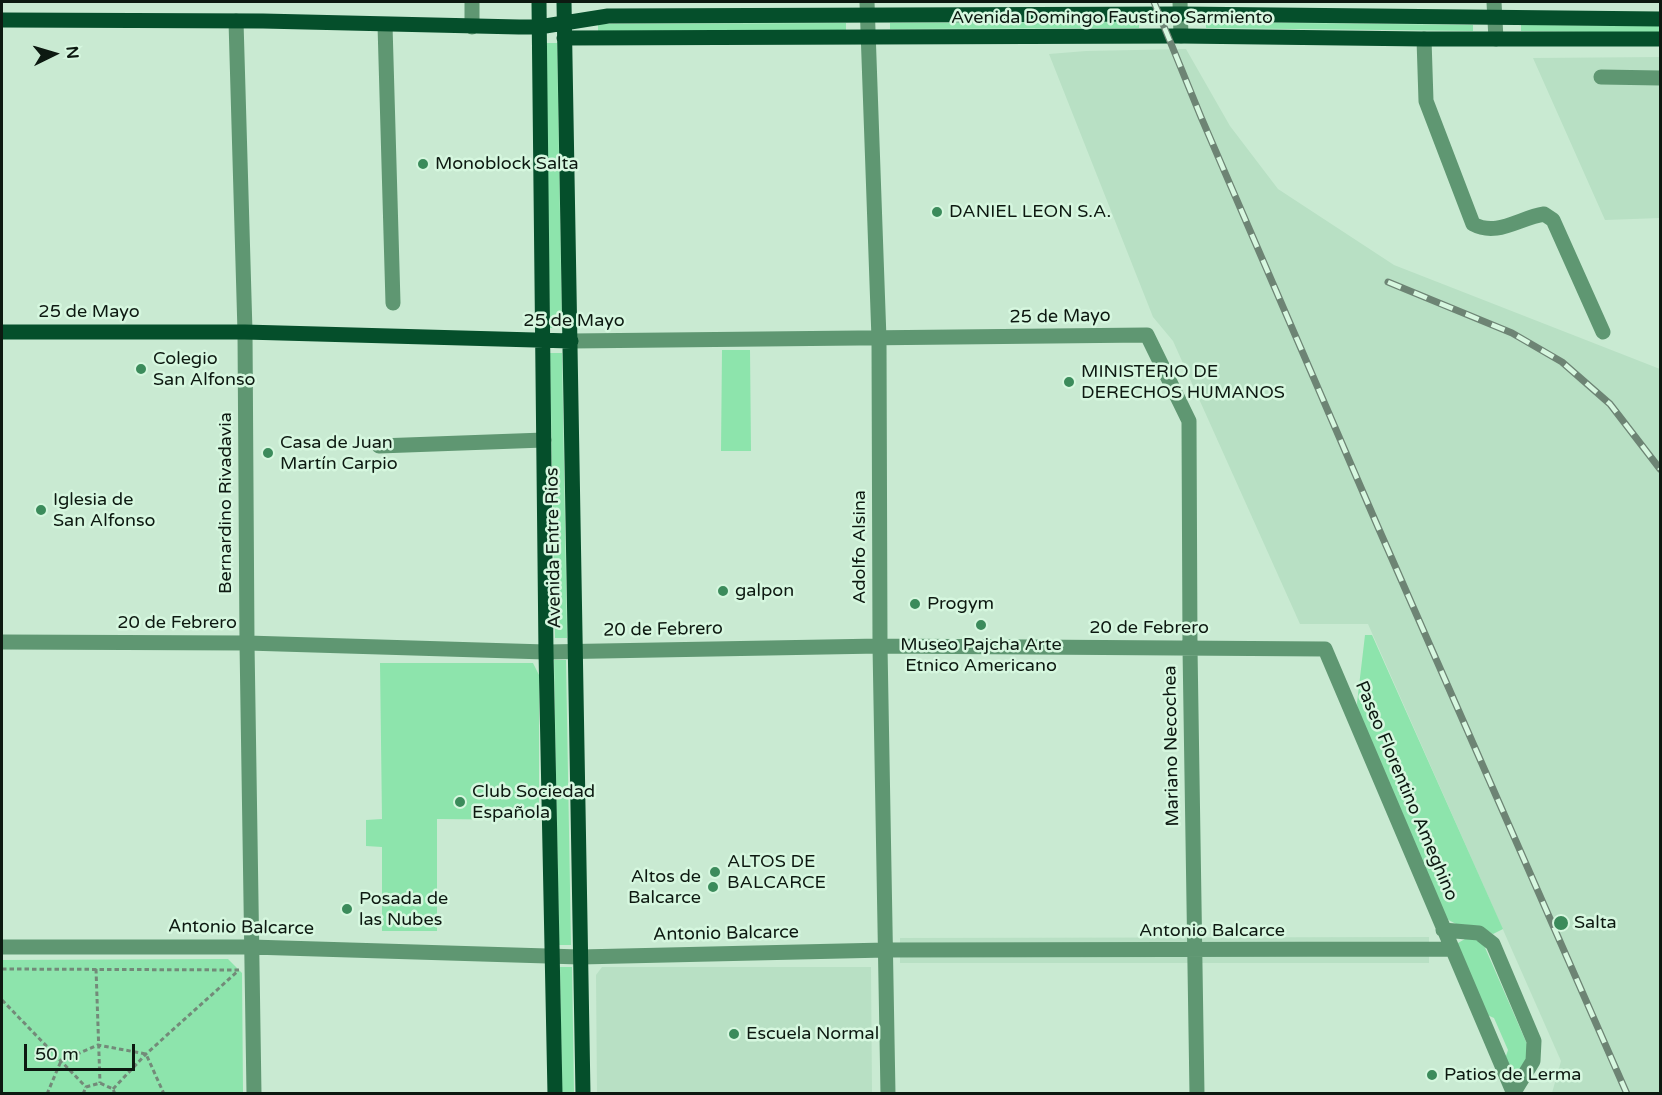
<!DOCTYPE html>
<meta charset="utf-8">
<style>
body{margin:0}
#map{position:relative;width:1662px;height:1095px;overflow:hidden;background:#c9ead2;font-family:"Varela Round",sans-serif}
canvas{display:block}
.frame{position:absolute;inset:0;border:3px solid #0d1911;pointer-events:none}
.north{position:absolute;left:24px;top:24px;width:60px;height:60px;-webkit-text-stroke:4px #d6f7df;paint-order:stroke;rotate:85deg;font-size:16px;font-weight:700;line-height:24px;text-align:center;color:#0d1911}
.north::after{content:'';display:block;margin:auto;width:21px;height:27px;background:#0d1911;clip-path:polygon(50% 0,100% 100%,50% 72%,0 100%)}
.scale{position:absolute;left:24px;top:1044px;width:111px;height:27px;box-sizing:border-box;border:3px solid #0d1911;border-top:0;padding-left:8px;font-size:18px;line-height:21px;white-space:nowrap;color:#0d1911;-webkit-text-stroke:4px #d6f7df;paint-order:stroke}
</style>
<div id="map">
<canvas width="1662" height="1095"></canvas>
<div class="frame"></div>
<div class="north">N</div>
<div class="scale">50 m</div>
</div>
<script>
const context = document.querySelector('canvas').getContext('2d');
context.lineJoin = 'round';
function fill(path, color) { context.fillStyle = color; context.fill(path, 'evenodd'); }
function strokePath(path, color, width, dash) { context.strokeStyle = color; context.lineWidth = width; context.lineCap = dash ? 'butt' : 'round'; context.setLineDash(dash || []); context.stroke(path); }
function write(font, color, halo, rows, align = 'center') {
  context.font = font + ' "Varela Round",sans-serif'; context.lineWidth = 5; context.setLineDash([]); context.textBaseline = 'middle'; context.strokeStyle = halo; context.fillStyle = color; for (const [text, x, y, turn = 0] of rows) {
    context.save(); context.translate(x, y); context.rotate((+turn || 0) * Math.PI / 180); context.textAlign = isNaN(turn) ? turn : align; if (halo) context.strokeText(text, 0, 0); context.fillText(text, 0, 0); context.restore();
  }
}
fill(new Path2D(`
 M 1186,49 L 1230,126 L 1278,189 L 1394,265 L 1660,369 L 1660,1093 L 1552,1093 L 1561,1061 L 1368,624 L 1300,624 L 1173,341 L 1153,317 L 1049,54 L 1086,51 Z
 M 1660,57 L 1660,218 L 1605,220 L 1533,58 Z
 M 1429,937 L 1429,963 L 900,963 L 900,938 Z
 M 602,967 L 871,967 L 872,1093 L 597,1093 L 596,975 Z`), '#b8e0c4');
fill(new Path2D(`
 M 1139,22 L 1139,28 L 890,29 L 890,23 Z
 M 1206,22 L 1473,25 L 1473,31 L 1206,28 Z
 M 846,23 L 846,30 L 598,31 L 598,24 Z
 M 1521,25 L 1660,26 L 1660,33 L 1521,31 Z
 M 545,43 L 557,43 L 562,328 L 550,328 Z
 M 722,350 L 750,350 L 751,451 L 721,451 Z
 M 550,353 L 562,353 L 567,638 L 555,638 Z
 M 1365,635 L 1372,635 L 1503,929 L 1493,934 L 1480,926 L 1456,924 L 1445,918 L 1358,713 L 1357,703 Z
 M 554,660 L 566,660 L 571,945 L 559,945 Z
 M 380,663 L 533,663 L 539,675 L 539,820 L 437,819 L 437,931 L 382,931 L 382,847 L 366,846 L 366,820 L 382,819 Z
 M 1473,938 L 1483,943 L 1527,1044 L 1528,1056 L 1518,1073 L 1509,1069 L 1505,1059 L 1508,1050 L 1494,1018 L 1485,1014 L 1457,948 L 1458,943 L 1465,939 Z
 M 228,959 L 242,973 L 243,1093 L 2,1093 L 2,960 Z
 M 560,967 L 572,967 L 574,1093 L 562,1093 Z`), '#8de4ac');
strokePath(new Path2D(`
 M 2,969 L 240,970
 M 96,969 L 100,1083
 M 2,1000 L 86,1087
 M 113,1089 L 146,1054 L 238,971
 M 47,1094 L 61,1061 L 98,1045 L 146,1054 L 164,1094
 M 83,1094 L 86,1087 L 100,1083 L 113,1089 L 115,1094`), '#738a79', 3, [4.5, 3]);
strokePath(new Path2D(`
 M 472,2 L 472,27
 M 867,2 L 879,339 L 880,646 L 888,1094
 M 1180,2 L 1181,36
 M 1494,2 L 1496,39
 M 236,21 L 245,332 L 247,643 L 254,1094
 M 385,25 L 393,303
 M 1424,39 L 1426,101 L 1473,224 C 1497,237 1519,218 1544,214 L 1553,220 L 1603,332
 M 1601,77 L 1660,78
 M 571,341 L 1147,335 L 1189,421 L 1190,648 L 1197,1094
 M 379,446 L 544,440
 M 2,642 L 247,643 L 546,652 L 880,646 L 1325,649 L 1514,1094
 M 1443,930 L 1479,933 L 1493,944 L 1534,1041 L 1533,1061 L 1514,1092
 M 2,947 L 251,947 L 580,957 L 886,950 L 1452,949`), '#5f9772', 15);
strokePath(new Path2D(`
 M 539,2 L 546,652 L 555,1094
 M 564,2 L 583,1094
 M 2,20 L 263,21 L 519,27 L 539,27 L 608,16 L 1180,14 L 1660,19
 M 564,38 L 1181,36 L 1424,39 L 1660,39
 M 2,332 L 245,332 L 571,341`), '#054f2b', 15);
const rail = new Path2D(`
 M 1154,2 L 1201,117 L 1378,527 L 1627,1094
 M 1388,282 L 1512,333 L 1562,362 L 1610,404 L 1660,469`);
strokePath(rail, '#6d8474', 7);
strokePath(rail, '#d6f7df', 4.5, [14]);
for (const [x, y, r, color] of [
 [423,164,6,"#3b8b5b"],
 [937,212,6,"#3b8b5b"],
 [141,369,6,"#3b8b5b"],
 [1069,382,6,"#3b8b5b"],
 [268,453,6,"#3b8b5b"],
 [41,510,6,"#3b8b5b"],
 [723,591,6,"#3b8b5b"],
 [915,604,6,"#3b8b5b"],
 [981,625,6,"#3b8b5b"],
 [460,802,6,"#3b8b5b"],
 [715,872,6,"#3b8b5b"],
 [713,887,6,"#3b8b5b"],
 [347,909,6,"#3b8b5b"],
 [1561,923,8,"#3b8b5b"],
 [734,1034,6,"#3b8b5b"],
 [1432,1075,6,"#3b8b5b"]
]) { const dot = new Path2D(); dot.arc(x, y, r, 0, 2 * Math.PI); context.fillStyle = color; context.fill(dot); strokePath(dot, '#d6f7df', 2); }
write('18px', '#0d1911', '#d6f7df', [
 ["Avenida Domingo Faustino Sarmiento",1112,18],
 ["25 de Mayo",89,312],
 ["25 de Mayo",1060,317,-1],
 ["25 de Mayo",574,321],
 ["Bernardino Rivadavia",226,503,-90],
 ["Adolfo Alsina",860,547,-90],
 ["Avenida Entre Ríos",554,548,-91],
 ["20 de Febrero",177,623],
 ["20 de Febrero",1149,628],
 ["20 de Febrero",663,630,-1],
 ["Mariano Necochea",1172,746,-91],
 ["Paseo Florentino Ameghino",1406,791,67],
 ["Antonio Balcarce",241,928,1],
 ["Antonio Balcarce",1212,931],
 ["Antonio Balcarce",726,934,-1]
]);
write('18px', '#0d1911', '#d6f7df', [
 ["Monoblock Salta",435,164],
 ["DANIEL LEON S.A.",949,212],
 ["Colegio",153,359],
 ["San Alfonso",153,380],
 ["MINISTERIO DE",1081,372],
 ["DERECHOS HUMANOS",1081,393],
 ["Casa de Juan",280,443],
 ["Martín Carpio",280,464],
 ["Iglesia de",53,500],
 ["San Alfonso",53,521],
 ["galpon",735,591],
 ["Progym",927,604],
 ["Museo Pajcha Arte",981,645,"center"],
 ["Etnico Americano",981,666,"center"],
 ["Club Sociedad",472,792],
 ["Española",472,813],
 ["ALTOS DE",727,862],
 ["BALCARCE",727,883],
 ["Altos de",701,877,"right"],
 ["Balcarce",701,898,"right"],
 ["Posada de",359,899],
 ["las Nubes",359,920],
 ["Salta",1574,923],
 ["Escuela Normal",746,1034],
 ["Patios de Lerma",1444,1075]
], 'left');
</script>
